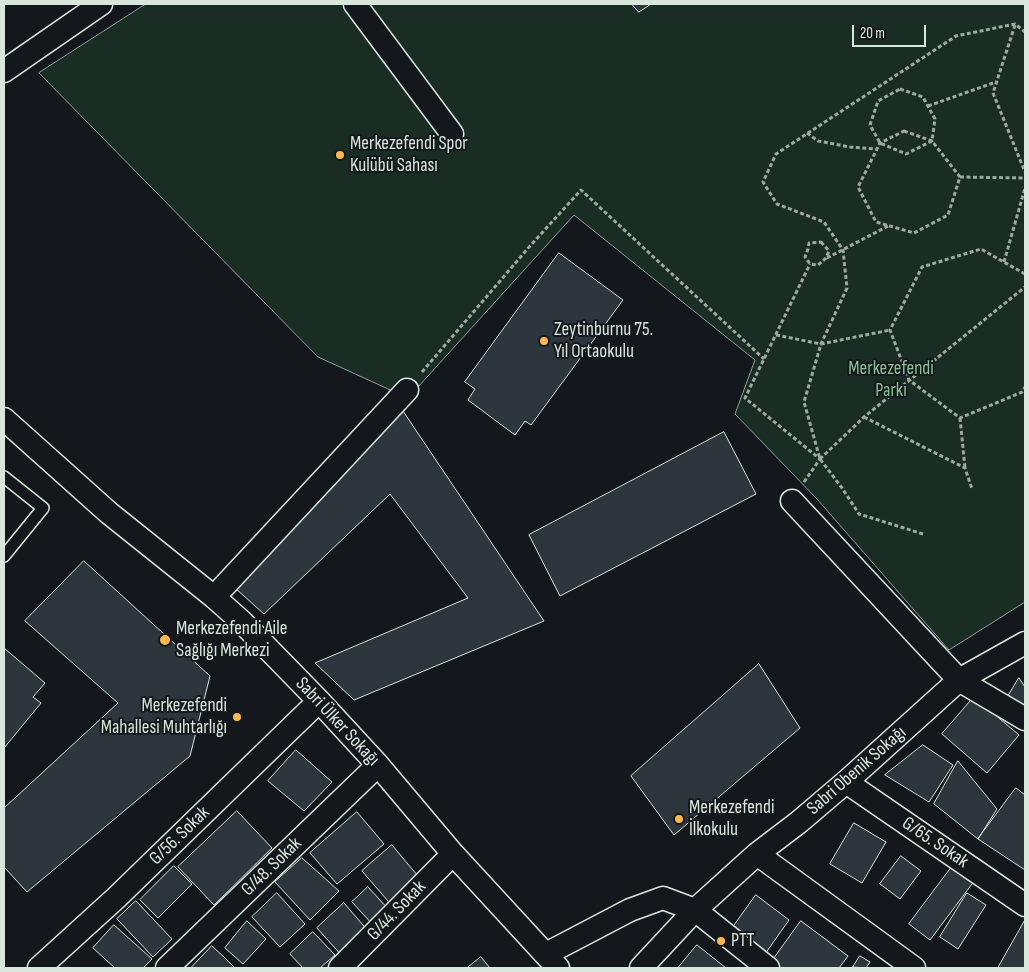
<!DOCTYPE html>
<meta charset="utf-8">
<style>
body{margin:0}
#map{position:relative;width:1029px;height:972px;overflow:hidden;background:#14181c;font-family:"Sofia Sans Condensed",sans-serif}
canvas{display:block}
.frame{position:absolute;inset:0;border:5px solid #d8e6dc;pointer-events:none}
.scale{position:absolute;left:852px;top:25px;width:74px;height:22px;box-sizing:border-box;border:2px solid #d8e6dc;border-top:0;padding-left:6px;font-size:15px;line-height:18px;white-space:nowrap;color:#d8e6dc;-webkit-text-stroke:4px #14181c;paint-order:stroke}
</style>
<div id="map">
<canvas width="1029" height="972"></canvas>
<div class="frame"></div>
<div class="scale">20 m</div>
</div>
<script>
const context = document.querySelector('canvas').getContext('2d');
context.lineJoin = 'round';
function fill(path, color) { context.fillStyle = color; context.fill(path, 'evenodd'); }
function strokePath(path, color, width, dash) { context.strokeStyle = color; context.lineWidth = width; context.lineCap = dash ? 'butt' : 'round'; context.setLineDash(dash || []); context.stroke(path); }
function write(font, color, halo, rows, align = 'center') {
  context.font = font + ' "Sofia Sans Condensed",sans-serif'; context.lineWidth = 4; context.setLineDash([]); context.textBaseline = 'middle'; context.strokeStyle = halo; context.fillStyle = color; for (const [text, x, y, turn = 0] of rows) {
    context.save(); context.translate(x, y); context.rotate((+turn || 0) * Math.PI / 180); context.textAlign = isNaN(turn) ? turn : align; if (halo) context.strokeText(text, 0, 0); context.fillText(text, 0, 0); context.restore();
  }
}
const green = new Path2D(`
 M 146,4 L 1025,4 L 1025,602 L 949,650 L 817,499 L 735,414 L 755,360 L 574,215 L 408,398 L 318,357 L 39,73 Z`);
fill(green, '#1a2d24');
strokePath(green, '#939e99', 1);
const building = new Path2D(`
 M 632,4 L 651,4 L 639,12 Z
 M 559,253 L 623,300 L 531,425 L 525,421 L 515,435 L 468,400 L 475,389 L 465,382 Z
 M 401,408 L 544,621 L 354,700 L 315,663 L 468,598 L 390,494 L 264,614 L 234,587 Z
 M 724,432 L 756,494 L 560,596 L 529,535 Z
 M 84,561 L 210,676 L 190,756 L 27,892 L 4,867 L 4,808 L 118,703 L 25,621 Z
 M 4,648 L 45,683 L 33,697 L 41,703 L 4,748 Z
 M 759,664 L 800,728 L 674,835 L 631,776 Z
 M 1019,678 L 1025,687 L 1025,716 L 1004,703 Z
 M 974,697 L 1019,735 L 987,773 L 942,734 Z
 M 923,745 L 953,765 L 929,802 L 885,775 Z
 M 296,750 L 332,782 L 304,811 L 268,781 Z
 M 958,761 L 997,809 L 978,839 L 934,804 Z
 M 1016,788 L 1025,795 L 1025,870 L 978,839 Z
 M 237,811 L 272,848 L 214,905 L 178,867 Z
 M 357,812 L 384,844 L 337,884 L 310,853 Z
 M 854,823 L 886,842 L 862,883 L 830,864 Z
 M 392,845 L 423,882 L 394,908 L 362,871 Z
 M 901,856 L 921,871 L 900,899 L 880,884 Z
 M 302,858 L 339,891 L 310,920 L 275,882 Z
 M 954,864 L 975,880 L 930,940 L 909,924 Z
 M 174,866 L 192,884 L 158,918 L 140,900 Z
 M 368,887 L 390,911 L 374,926 L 352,902 Z
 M 277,893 L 305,924 L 280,947 L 252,917 Z
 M 967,893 L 986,905 L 958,949 L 940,937 Z
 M 756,895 L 789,920 L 765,954 L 731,930 Z
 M 136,901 L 172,939 L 153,957 L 117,919 Z
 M 344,903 L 369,932 L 343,957 L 317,928 Z
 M 1025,920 L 1025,968 L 998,968 Z
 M 247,921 L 266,939 L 243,964 L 225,948 Z
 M 801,921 L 848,956 L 839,968 L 776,968 L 770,964 Z
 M 114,925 L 152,959 L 143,968 L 115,968 L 93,948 Z
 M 313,932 L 335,955 L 320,968 L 303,968 L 290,954 Z
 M 697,945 L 726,968 L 678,968 Z
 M 212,946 L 225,958 L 235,968 L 191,968 Z
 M 860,956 L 870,962 L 866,968 L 853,967 Z
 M 481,957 L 490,968 L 467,968 Z`);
fill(building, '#2c363c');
strokePath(building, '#d8e6dc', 1);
const service = new Path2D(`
 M 4,477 L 43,508 L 4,556`);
const minor = new Path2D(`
 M 355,4 L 452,134
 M 4,71 L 101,4
 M 4,419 L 109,513 L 214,597 L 241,621 L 319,701 L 378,765 L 453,854 L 558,968
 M 792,501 L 959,680 L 1025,719
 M 214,597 L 407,390
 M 846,782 L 1025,905
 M 757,854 L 914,968
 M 546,954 L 630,910 L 663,898 L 695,910 L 768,968
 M 39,968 L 116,898 L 319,701
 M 167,968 L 378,765
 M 340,968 L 453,854
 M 641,968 L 695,910 L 757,854 L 799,822 L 846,782 L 959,680 L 1025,643`);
strokePath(service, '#d8e6dc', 14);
strokePath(minor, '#d8e6dc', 25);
strokePath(new Path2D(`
 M 1015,25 L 993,93 L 1025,172
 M 900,89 L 923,97 L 935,119 L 932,141 L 906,154 L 880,143 L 870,125 L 878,101 Z
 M 928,106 L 996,82
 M 904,131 L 932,141 L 960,177 L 948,215 L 914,233 L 876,222 L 858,187 L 880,143 Z
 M 807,133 L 818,141 L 850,147 L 877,149
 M 960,177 L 1025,178
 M 821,242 L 829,251 L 826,258 L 818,265 L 810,264 L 805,257 L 808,249 L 809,243 Z
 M 827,258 L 888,226
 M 1004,262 L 1025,188
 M 1025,274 L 981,249 L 922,267 L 890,330 L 909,380 L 960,418 L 1022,392 L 1025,387
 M 776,335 L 821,344 L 890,330
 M 422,372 L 530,246 L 581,190 L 764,359
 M 864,417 L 965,468 L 972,489
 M 960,418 L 965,468
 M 820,459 L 864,417 L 1025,287
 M 804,482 L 820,459 L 745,398 L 810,264
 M 923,534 L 859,514 L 842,488 L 820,459 L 804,402 L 821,344 L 847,288 L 843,250 L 824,222 L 777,204 L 763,182 L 776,154 L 956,36 L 1015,24 L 1025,32`), '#9da8a2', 3, [4, 2.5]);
strokePath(service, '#14181c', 11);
strokePath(minor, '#14181c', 22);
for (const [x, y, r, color] of [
 [340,155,5,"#ffb74d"],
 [544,341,5,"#ffb74d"],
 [165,640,6,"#ffb74d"],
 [237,717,5,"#ffb74d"],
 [679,819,5,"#ffb74d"],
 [721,941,5,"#ffb74d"]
]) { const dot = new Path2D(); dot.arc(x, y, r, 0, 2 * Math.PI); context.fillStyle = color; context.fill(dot); strokePath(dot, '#14181c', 2); }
write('19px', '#d8e6dc', '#14181c', [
 ["Merkezefendi Spor",350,144],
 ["Kulübü Sahası",350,166],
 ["Zeytinburnu 75.",554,330],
 ["Yıl Ortaokulu",554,352],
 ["Merkezefendi Aile",176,629],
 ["Sağlığı Merkezi",176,651],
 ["Merkezefendi",227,706,"right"],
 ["Mahallesi Muhtarlığı",227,728,"right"],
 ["Merkezefendi",689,808],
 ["İlkokulu",689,830],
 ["PTT",731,941]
], 'left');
write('19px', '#8ac095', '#14181c', [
 ["Merkezefendi",891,369],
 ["Parkı",891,391]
]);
write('19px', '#d8e6dc', '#14181c', [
 ["Sabri Ülker Sokağı",337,722,47],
 ["Sabri Obenik Sokağı",857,771,-41],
 ["G/56. Sokak",180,836,-44],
 ["G/65. Sokak",935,843,34],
 ["G/48. Sokak",272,867,-44],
 ["G/44. Sokak",397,911,-46]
]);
</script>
